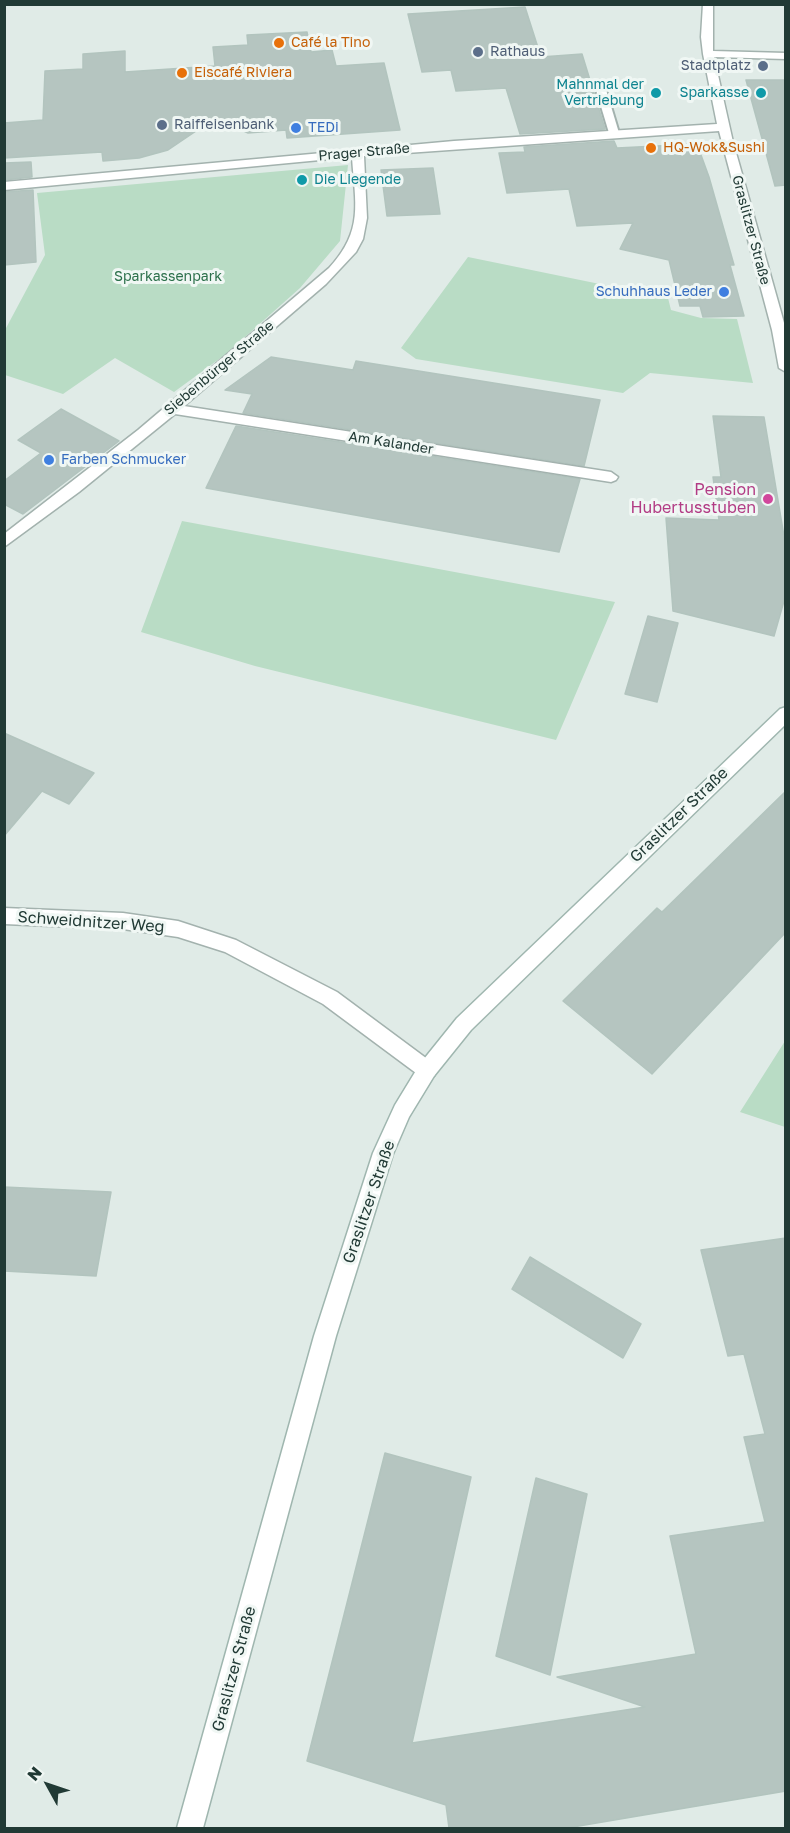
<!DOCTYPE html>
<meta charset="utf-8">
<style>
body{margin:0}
#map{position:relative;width:790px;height:1833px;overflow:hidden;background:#e0ebe7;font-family:"Golos Text",sans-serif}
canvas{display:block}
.frame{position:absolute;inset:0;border:6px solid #213a35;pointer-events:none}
.north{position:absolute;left:18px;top:1755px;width:60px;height:60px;-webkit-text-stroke:4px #f0f7f4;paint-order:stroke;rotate:310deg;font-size:16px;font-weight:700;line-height:24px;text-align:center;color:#213a35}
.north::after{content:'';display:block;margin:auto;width:21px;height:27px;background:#213a35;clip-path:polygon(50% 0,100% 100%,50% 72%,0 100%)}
</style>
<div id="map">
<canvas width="790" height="1833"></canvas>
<div class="frame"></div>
<div class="north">N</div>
</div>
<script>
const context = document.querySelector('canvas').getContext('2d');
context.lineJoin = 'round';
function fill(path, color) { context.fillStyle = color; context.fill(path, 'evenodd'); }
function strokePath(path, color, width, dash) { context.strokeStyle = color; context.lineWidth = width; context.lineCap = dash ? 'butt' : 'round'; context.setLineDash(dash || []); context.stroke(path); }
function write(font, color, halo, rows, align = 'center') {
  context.font = font + ' "Golos Text",sans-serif'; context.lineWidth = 6; context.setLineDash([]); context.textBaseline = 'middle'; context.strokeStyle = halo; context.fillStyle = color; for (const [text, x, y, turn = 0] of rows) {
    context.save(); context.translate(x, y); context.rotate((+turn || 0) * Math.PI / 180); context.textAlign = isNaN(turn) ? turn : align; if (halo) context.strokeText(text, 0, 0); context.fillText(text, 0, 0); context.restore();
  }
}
fill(new Path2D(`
 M 348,165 L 340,241 L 300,288 L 226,354 L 174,392 L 115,358 L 63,394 L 5,375 L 5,330 L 45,255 L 37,193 Z
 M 468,257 L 668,298 L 671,310 L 701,318 L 737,319 L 753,383 L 650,373 L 623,393 L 416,359 L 401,348 Z
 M 182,521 L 615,602 L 556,740 L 255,666 L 141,632 Z
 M 785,1041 L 785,1127 L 740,1112 Z`), '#b9dcc5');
const building = new Path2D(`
 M 525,7 L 541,57 L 582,54 L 605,129 L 520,134 L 506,88 L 456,91 L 451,70 L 422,72 L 408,14 Z
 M 307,32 L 311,52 L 332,50 L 336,66 L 384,63 L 400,130 L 287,138 L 286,130 L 248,133 L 227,123 L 205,125 L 168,150 L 139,158 L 103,161 L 102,152 L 4,158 L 4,123 L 43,120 L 45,71 L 83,69 L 83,54 L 125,51 L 125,72 L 215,66 L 213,47 L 248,45 L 247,35 Z
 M 746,80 L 786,80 L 786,185 L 775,186 Z
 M 614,141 L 617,148 L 697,144 L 709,177 L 734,265 L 730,265 L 744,316 L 703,317 L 700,306 L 680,306 L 669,260 L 620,249 L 633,223 L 577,226 L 569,189 L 507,193 L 499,153 L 525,152 L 524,147 Z
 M 31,162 L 32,177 L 4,180 L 4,163 Z
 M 433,168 L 440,214 L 387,216 L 381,170 Z
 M 33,190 L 36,262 L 4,265 L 4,192 Z
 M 271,357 L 353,370 L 356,361 L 600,400 L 584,466 L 243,413 L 252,394 L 225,390 Z
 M 61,409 L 119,441 L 23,514 L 4,504 L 4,481 L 41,453 L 18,440 Z
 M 713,416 L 764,417 L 786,548 L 786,594 L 774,636 L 673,611 L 666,518 L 719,520 L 713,477 L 721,477 Z
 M 236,426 L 580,479 L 559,552 L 206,488 Z
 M 648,616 L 678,623 L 657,702 L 625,694 Z
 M 4,733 L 94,773 L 69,804 L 42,791 L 4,836 Z
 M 786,791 L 786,932 L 652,1074 L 563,1001 L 657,908 L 662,912 Z
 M 4,1187 L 111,1192 L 96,1276 L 4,1271 Z
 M 786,1238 L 786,1791 L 567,1828 L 449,1828 L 446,1805 L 307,1761 L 385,1453 L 471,1477 L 412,1743 L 645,1707 L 557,1677 L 696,1654 L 670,1536 L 765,1522 L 744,1437 L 765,1434 L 744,1354 L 728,1356 L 701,1250 Z
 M 530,1257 L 641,1324 L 623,1358 L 512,1289 Z
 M 536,1478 L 587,1494 L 550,1675 L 496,1656 Z`);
fill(building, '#b5c5c0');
strokePath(building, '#b2c4be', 1.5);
const lane = new Path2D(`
 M 599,80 L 604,83 L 619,133 L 618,135 L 609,133 L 594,83 Z`);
const street = new Path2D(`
 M 703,4 L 713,4 L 713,51 L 786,53 L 786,59 L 714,57 L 733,142 L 786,330 L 786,372 L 779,368 L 772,330 L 719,131 L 364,156 L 367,218 L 363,239 L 356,252 L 326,284 L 184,406 L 611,472 L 618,477 L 616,480 L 611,482 L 175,414 L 79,492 L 4,547 L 4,534 L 138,430 L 329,268 C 364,230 355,204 352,157 L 4,190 L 4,182 L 454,141 L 717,124 L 703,54 L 701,37 Z
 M 4,908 L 123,913 L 178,921 L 236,940 L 337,992 L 434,1064 L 437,1070 L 434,1076 L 427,1079 L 420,1076 L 323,1004 L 225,952 L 178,937 L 123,929 L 4,924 Z`);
const secondary = new Path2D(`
 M 786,707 L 786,724 L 471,1030 L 434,1076 L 409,1117 L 393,1154 L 336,1336 L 203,1828 L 177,1828 L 314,1336 L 373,1153 L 395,1105 L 420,1064 L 457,1018 L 780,709 Z`);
strokePath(lane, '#a3b2ae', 4);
strokePath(street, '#a3b2ae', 3);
strokePath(secondary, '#9fb6af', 3);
fill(lane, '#fff');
fill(street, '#fff');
fill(secondary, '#fff');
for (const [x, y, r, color] of [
 [279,43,6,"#e8710a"],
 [478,52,6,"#5c6f8a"],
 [763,66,6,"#5c6f8a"],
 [182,73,6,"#e8710a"],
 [656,93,6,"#0f9aa8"],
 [761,93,6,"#0f9aa8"],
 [162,125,6,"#5c6f8a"],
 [296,128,6,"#3f7fe0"],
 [651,148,6,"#e8710a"],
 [302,180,6,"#0f9aa8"],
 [724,292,6,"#3f7fe0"],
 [49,460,6,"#3f7fe0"],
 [768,499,6,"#d1479c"]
]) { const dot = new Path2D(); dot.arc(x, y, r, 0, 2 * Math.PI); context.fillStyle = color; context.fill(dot); strokePath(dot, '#f0f7f4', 2); }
write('14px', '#c56008', '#f0f7f4', [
 ["Café la Tino",291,43],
 ["Eiscafé Riviera",194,73],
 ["HQ-Wok&Sushi",663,148]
], 'left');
write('14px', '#4e5e75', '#f0f7f4', [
 ["Rathaus",490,52],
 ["Stadtplatz",751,66,"right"],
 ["Raiffeisenbank",174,125]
], 'left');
write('14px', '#0d838f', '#f0f7f4', [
 ["Mahnmal der",644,85],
 ["Vertriebung",644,101],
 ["Sparkasse",749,93],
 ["Die Liegende",314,180,"left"]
], 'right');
write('14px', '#366cbe', '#f0f7f4', [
 ["TEDi",308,128],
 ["Schuhhaus Leder",712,292,"right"],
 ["Farben Schmucker",61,460]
], 'left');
write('14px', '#213a35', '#f0f7f4', [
 ["Prager Straße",364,152,-5],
 ["Graslitzer Straße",751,230,75],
 ["Siebenbürger Straße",219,368,-40],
 ["Am Kalander",391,443,9]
]);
write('14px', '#2c704b', '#f0f7f4', [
 ["Sparkassenpark",168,277]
]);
write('16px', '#b23c85', '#f0f7f4', [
 ["Pension",756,490],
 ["Hubertusstuben",756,508]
], 'right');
write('16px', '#213a35', '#f0f7f4', [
 ["Graslitzer Straße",679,815,-44],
 ["Schweidnitzer Weg",91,922,4],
 ["Graslitzer Straße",369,1202,-71],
 ["Graslitzer Straße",234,1669,-75]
]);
</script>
